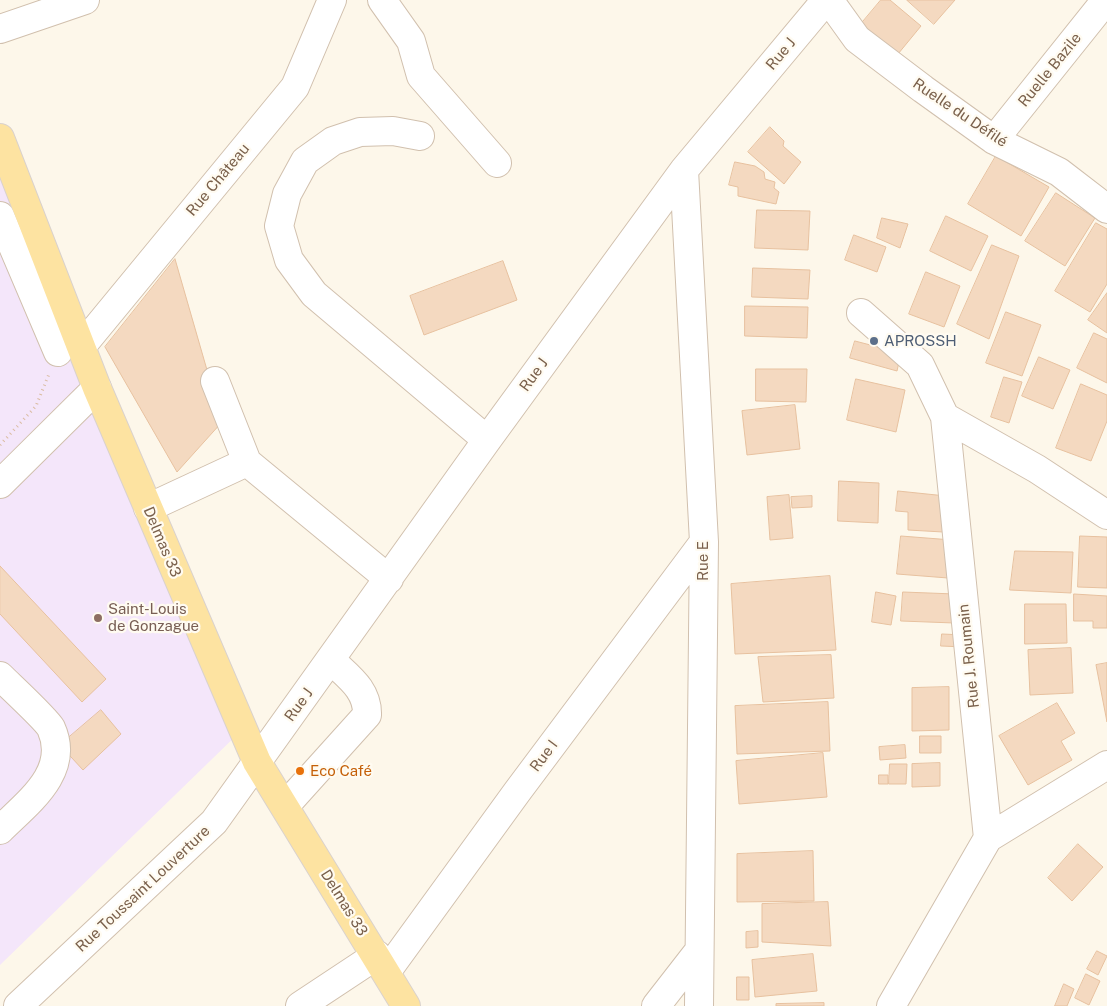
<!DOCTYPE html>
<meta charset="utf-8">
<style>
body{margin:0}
canvas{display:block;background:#fdf7ea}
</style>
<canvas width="1107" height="1006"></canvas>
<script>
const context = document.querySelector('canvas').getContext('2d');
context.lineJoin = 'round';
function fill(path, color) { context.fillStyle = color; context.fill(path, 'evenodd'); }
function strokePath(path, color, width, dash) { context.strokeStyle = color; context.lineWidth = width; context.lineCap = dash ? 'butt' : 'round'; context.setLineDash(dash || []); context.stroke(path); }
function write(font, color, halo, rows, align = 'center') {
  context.font = font + ' "Public Sans",sans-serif'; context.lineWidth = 4.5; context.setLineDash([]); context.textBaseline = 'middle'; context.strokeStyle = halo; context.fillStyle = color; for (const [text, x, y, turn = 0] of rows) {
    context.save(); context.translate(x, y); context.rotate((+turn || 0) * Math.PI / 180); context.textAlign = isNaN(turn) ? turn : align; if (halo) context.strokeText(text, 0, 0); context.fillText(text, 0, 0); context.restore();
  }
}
fill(new Path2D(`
 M 0,162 L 244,728 L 0,965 Z`), '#f4e6fa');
const building = new Path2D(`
 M 881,0 L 890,0 L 921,26 L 898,54 L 861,24 Z
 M 907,0 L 955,0 L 934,24 Z
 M 770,127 L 784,141 L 783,146 L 801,162 L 784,184 L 748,152 Z
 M 996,156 L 1049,187 L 1021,236 L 968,204 Z
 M 735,162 L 755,166 L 764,172 L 765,179 L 775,182 L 774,188 L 779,192 L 776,204 L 738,196 L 738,187 L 729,185 Z
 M 1056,193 L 1095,218 L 1065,266 L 1025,241 Z
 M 757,210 L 810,211 L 808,250 L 755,248 Z
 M 946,216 L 988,236 L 971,271 L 930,251 Z
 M 882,218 L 908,224 L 900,248 L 877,238 Z
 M 1096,223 L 1107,229 L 1107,284 L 1090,312 L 1055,291 Z
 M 854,235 L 886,247 L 877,272 L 845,260 Z
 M 992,245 L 1019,256 L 989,339 L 957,324 Z
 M 175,259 L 222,422 L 177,472 L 105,347 Z
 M 503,261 L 517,300 L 424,335 L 410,296 Z
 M 753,268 L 810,270 L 808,299 L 752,297 Z
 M 926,272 L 960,286 L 944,327 L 909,314 Z
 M 1107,293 L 1107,333 L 1088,320 Z
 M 745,306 L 808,307 L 807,338 L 745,336 Z
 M 1006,312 L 1041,325 L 1022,376 L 986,363 Z
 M 1094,333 L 1107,339 L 1107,383 L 1077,368 Z
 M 855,341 L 901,353 L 897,371 L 850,358 Z
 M 1039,357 L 1070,370 L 1053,409 L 1022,396 Z
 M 756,369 L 807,369 L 806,402 L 756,401 Z
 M 1004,377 L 1022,382 L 1009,423 L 991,417 Z
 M 856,379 L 905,390 L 896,432 L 847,420 Z
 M 1081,384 L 1107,395 L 1107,421 L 1091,461 L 1056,448 Z
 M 795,405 L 800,449 L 747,455 L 742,411 Z
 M 839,481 L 879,483 L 878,523 L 838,521 Z
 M 898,491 L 946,496 L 943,532 L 908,530 L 908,512 L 896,511 Z
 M 789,495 L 793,538 L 770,540 L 767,497 Z
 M 812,496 L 812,507 L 792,508 L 791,497 Z
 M 901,536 L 952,540 L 948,578 L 897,574 Z
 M 1080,536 L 1107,537 L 1107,588 L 1078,587 Z
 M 1015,551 L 1073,552 L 1071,593 L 1010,590 Z
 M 0,566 L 106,679 L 82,702 L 0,614 Z
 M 830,576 L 836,650 L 735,654 L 731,584 Z
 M 876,592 L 896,596 L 891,625 L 872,622 Z
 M 903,592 L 955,594 L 954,623 L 901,621 Z
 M 1074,594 L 1107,596 L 1107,628 L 1093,628 L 1093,621 L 1074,621 Z
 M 1025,604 L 1066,604 L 1067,643 L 1025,644 Z
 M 942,634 L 964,635 L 964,647 L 941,646 Z
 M 1071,648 L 1073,693 L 1030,695 L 1028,650 Z
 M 831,655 L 834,698 L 763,702 L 758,657 Z
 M 1107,663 L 1107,722 L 1096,665 Z
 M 949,687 L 949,730 L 912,731 L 912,688 Z
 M 828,702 L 830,751 L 737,754 L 735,706 Z
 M 1057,703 L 1075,733 L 1061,741 L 1072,760 L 1028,785 L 999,736 Z
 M 101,710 L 121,734 L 83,770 L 60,745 Z
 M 920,736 L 941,736 L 941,753 L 920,753 Z
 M 905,745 L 906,758 L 880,760 L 879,747 Z
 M 823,753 L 827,797 L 739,804 L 736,761 Z
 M 940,763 L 940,786 L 912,787 L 912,764 Z
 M 890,764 L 907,764 L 906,784 L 889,784 Z
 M 879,775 L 888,775 L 888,784 L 879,784 Z
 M 1078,844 L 1103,867 L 1072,901 L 1048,878 Z
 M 813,851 L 814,901 L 737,902 L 737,854 Z
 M 828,902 L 831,946 L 762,942 L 762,904 Z
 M 758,931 L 758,947 L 746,948 L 746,932 Z
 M 1097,951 L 1107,956 L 1098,975 L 1087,969 Z
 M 813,954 L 817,991 L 755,997 L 752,960 Z
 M 1086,974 L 1100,981 L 1089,1005 L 1075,998 Z
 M 737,977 L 749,977 L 749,1000 L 737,1000 Z
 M 1064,984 L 1074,989 L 1067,1006 L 1055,1006 Z
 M 824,1003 L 824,1006 L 776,1006 L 776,1004 Z`);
fill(building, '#f4d9c0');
strokePath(building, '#e7c19f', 1);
const minor = new Path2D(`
 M 382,0 L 411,41 L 421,76 L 497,163
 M 829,0 L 857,39 L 923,89 L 994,140 L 1059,172 L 1107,209
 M 0,29 L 85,0
 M 420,136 L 393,131 L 360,132 L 333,141 L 305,161 L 287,194 L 279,226 L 289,260 L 314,294 L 487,440
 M 994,140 L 1106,0
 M 684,170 L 704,542 L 699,1006
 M 0,216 L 58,352
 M 861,313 L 920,365 L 945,417 L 988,838 L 891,1006
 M 81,347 L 295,87 L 332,0
 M 215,381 L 247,462
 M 945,417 L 1037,469 L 1107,515
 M 0,484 L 97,388
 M 148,508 L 247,462 L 389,579
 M 0,676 C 10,686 46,719 51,728 C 71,772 27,803 0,830
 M 285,806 L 367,715 C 368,689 347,676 331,660
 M 988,838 L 1107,765
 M 387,971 L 517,792 L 704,542
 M 18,1006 L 214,822 L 487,440 L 684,170 L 826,0
 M 300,1006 L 377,955
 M 656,1006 L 698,952`);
const major = new Path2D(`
 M 0,138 L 97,388 L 257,762 L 406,1006`);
strokePath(minor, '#d1c0ae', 30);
strokePath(major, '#dad2cd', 30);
strokePath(new Path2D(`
 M 0,445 L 36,406 L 49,374`), '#dabca2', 3, [1, 4]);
strokePath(minor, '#fff', 28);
strokePath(major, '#fde3a1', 28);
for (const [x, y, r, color] of [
 [874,341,5,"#5c6f8a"],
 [98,618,5,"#8d6e63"],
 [300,771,5,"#e8710a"]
]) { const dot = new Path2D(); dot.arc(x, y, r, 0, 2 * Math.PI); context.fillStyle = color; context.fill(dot); strokePath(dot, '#fffbf1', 2); }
write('15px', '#7a604b', '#fffbf1', [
 ["Rue J",781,54,-50],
 ["Ruelle Bazile",1050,70,-51],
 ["Ruelle du Défilé",960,113,34],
 ["Rue Château",218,180,-50],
 ["Rue J",534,375,-54],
 ["Delmas 33",162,542,67],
 ["Rue E",703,561,-90],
 ["Rue J. Roumain",969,656,-96],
 ["Rue J",299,705,-54],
 ["Rue I",544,756,-53],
 ["Rue Toussaint Louverture",143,889,-43],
 ["Delmas 33",344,903,58]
]);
write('15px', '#4e5e75', '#fffbf1', [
 ["APROSSH",884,341]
], 'left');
write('15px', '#785e54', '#fffbf1', [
 ["Saint-Louis",108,609],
 ["de Gonzague",108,626]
], 'left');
write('15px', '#c56008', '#fffbf1', [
 ["Eco Café",310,771]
], 'left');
</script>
